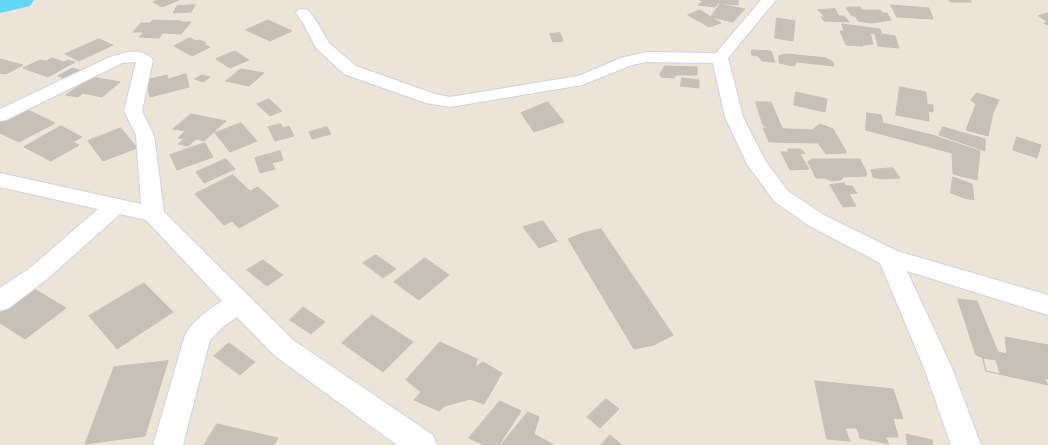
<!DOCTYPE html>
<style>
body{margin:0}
canvas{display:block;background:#ece3d9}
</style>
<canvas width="1048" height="445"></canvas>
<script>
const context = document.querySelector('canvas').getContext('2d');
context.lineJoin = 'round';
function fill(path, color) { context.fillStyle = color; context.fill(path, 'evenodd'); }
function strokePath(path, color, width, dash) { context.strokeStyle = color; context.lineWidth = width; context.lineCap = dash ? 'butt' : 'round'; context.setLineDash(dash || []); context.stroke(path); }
fill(new Path2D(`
 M 0,0 L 34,0 L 30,6 L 0,13 Z`), '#64d6f6');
const building = new Path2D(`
 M 158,0 L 179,0 L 162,7 L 153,2 Z
 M 700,0 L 738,0 L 738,5 L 718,3 L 715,7 L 698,5 L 703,1 Z
 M 949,0 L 970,0 L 972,2 L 951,2 Z
 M 720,4 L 745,9 L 733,22 L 711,17 Z
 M 195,5 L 191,12 L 173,13 L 177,6 Z
 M 891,5 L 929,8 L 933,19 L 897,17 Z
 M 848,7 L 860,7 L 862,10 L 880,10 L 883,13 L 887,13 L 891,20 L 871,23 L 858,21 L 855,16 L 852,16 L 846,8 L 850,8 Z
 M 835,9 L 839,16 L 844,16 L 849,22 L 824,21 L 821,17 L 825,17 L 818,10 Z
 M 700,10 L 711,17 L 721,23 L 709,27 L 688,15 Z
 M 1048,13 L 1048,25 L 1044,23 L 1048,22 L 1039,16 Z
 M 777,18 L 795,21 L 793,41 L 775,38 Z
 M 153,20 L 181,21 L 180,22 L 191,22 L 181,34 L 163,33 L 159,38 L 139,37 L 144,32 L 133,32 L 141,23 L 150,23 Z
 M 268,20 L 292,31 L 270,41 L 246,30 Z
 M 842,24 L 880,29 L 882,34 L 895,36 L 899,48 L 878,46 L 875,34 L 870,33 L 873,44 L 862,45 L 863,46 L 846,45 L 840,31 L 844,31 Z
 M 560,33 L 563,41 L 553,42 L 550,34 Z
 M 190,38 L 196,41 L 200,40 L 206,43 L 203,44 L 210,47 L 192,56 L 174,46 Z
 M 99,39 L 113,45 L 79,61 L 65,54 Z
 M 752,50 L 771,51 L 775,62 L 762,61 L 758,56 L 752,55 Z
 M 235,51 L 249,60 L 230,68 L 216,59 Z
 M 787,54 L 826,58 L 833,62 L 834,66 L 797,62 L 794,66 L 779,63 L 779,56 Z
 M 52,58 L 64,62 L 68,60 L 75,62 L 48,77 L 23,68 L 40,60 L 46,61 Z
 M 0,59 L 23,65 L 6,74 L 0,73 Z
 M 665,66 L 697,67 L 697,75 L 676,75 L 674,78 L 661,77 L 660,74 Z
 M 73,68 L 82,71 L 67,79 L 58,76 Z
 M 241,69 L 264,73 L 249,86 L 226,81 Z
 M 186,74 L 189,87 L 150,97 L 146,80 L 167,75 L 168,79 Z
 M 202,75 L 210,77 L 203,82 L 195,79 Z
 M 92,77 L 120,82 L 102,97 L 83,93 L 78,97 L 66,95 Z
 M 682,78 L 699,80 L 699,88 L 681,86 Z
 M 900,87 L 926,92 L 927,104 L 933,105 L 933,112 L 928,111 L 929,121 L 896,115 Z
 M 796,92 L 827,99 L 825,112 L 794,105 Z
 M 977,93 L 999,100 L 993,113 L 988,136 L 966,130 L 976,104 L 971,100 Z
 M 269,99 L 282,111 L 270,116 L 257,104 Z
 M 548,102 L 564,122 L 534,132 L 521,113 Z
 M 756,102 L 771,102 L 782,128 L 769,128 L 763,125 Z
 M 26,109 L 55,123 L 19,142 L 0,133 L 0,123 Z
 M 867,113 L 881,115 L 883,123 L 932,135 L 980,151 L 977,180 L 953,174 L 952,153 L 866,130 Z
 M 191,114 L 226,121 L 204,141 L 196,139 L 188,146 L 178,144 L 184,139 L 178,138 L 185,131 L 173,129 Z
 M 241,123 L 257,141 L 230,152 L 215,133 Z
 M 281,124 L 283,128 L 289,126 L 294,136 L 275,141 L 268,127 Z
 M 820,124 L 833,129 L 846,151 L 846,153 L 826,154 L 818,143 L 769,142 L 763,128 L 812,130 Z
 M 61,126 L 82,137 L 73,142 L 79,145 L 51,161 L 24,147 Z
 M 327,127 L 331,134 L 312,139 L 309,132 Z
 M 943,127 L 985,139 L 985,151 L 939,135 Z
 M 121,128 L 137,148 L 103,161 L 88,141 Z
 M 1017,137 L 1041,145 L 1037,158 L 1013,150 Z
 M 205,143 L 213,157 L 177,170 L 170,155 Z
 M 788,149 L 801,149 L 805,153 L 800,154 L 809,169 L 790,170 L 781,152 L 788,152 Z
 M 280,151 L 283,160 L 272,163 L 275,169 L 260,173 L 255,158 Z
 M 226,159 L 235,169 L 204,183 L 196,172 Z
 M 812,159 L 860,159 L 867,173 L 866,176 L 843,177 L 841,180 L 831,181 L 826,178 L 816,178 L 808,162 Z
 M 893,168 L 900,178 L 882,179 L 873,177 L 871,170 Z
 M 233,175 L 250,191 L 258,187 L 279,206 L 239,228 L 232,221 L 224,225 L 195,194 Z
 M 953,177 L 972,184 L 974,200 L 964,198 L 951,193 Z
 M 844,183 L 846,186 L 852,186 L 857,193 L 849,194 L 856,206 L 843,207 L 830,185 Z
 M 543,221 L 557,241 L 539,248 L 523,227 Z
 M 601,229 L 673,335 L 654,345 L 634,349 L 568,239 L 583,233 Z
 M 376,255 L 396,269 L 383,278 L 363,263 Z
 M 425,258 L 449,275 L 419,300 L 394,282 Z
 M 263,260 L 283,275 L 267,286 L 247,270 Z
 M 144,283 L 173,312 L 117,349 L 89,316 Z
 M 31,287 L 66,308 L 25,339 L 0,323 L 0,309 Z
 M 958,299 L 977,301 L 998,352 L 1007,354 L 1005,337 L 1048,345 L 1048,379 L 1044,378 L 1048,385 L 986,371 L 983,358 L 976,355 Z
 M 303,307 L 325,322 L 311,334 L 290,320 Z
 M 372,315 L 413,342 L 383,372 L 342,343 Z
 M 440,342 L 477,359 L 475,367 L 483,362 L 502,373 L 484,404 L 470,399 L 445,406 L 439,411 L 414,400 L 421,392 L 406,380 Z
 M 229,343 L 255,362 L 240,375 L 214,356 Z
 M 983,358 L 996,360 L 1000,374 L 986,371 Z
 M 168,361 L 145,436 L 85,444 L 114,367 Z
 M 815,381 L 893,389 L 903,419 L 893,418 L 898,437 L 885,437 L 889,444 L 860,438 L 857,428 L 845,428 L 850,441 L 827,439 Z
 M 606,399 L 619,409 L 600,428 L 587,417 Z
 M 500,401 L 521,411 L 499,445 L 484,445 L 469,438 Z
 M 528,412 L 539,417 L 534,434 L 554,445 L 501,445 Z
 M 217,424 L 278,438 L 274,445 L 204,445 Z
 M 906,434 L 932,440 L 933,445 L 908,445 Z
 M 610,435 L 622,445 L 601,445 Z`);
fill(building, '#c7c0b9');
strokePath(building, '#c7bfb3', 1);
const minor = new Path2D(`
 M 761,0 L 776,0 L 728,58 L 743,117 L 766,162 L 788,191 L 824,215 L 897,251 L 1048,295 L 1048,315 L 907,271 L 952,368 L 981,445 L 951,445 L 924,368 L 880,263 L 808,225 L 774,201 L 747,164 L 725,117 L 713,63 L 646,62 L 632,65 L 582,85 L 450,107 L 426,103 L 344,74 L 316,48 L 303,23 L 296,13 L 298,10 L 303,9 L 308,10 L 317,22 L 329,43 L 356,66 L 435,94 L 450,97 L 578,76 L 621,58 L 646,52 L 716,53 Z
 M 128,52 C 136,51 148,52 153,60 L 142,111 L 154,135 L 164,212 L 293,340 L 433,435 L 437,445 L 397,445 L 275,356 L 237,317 L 224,326 L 210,340 L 183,445 L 153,445 L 185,335 C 193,320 208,310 222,301 L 146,220 L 120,214 L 46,280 L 9,308 L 0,311 L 0,288 L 30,268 L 98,209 L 0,187 L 0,173 L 141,204 L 136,135 L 124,111 L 136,62 L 122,63 L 6,120 L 0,121 L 0,109 L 110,57 Z`);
strokePath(minor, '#ced3e3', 2);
fill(minor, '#fff');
</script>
